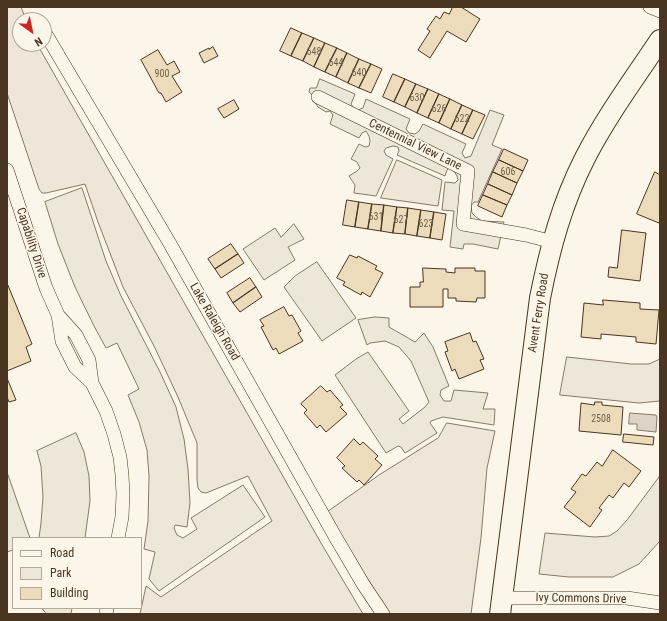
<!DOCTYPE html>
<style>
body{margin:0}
#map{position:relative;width:667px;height:621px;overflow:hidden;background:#fbf6e9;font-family:"Roboto Condensed",sans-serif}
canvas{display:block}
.frame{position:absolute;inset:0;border:8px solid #4a3520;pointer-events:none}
.legend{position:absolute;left:12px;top:537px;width:130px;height:72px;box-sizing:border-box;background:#fbf6e9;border:1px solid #b4a999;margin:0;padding:5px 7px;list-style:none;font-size:12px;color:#4a3520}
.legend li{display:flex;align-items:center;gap:8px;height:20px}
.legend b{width:20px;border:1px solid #b4a999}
.north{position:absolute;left:12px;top:12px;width:40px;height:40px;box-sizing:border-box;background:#fbf6e9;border:1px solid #b4a999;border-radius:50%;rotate:147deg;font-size:11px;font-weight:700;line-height:16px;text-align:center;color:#4a3520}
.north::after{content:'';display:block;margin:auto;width:14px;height:18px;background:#c62828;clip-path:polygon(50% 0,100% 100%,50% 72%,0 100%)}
</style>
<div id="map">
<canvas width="667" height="621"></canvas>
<div class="frame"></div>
<ul class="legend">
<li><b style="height:5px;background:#fbf6e9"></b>Road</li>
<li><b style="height:11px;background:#ede6d9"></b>Park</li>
<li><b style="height:11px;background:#ecdcbc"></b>Building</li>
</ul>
<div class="north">N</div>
</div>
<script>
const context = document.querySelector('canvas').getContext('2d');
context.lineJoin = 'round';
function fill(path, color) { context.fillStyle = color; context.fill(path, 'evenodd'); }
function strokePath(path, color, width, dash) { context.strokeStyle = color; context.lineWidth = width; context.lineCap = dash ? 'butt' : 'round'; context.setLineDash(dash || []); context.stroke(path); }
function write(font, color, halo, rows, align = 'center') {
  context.font = font + ' "Roboto Condensed",sans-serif'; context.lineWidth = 3; context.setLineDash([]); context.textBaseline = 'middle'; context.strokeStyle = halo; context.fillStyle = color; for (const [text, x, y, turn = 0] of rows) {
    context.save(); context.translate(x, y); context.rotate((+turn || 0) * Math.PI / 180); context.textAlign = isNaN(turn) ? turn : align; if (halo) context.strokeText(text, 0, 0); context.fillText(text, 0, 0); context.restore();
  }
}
const green = new Path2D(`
 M 7,7 L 21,7 L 26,20 L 20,20 L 20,44 L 37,44 L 321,543 L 363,614 L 140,614 L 146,586 L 161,597 L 272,521 L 248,476 L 206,493 L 201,492 L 198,488 L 197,480 L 197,443 L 178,397 L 154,346 L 123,287 L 98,222 L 85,184 L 46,193 L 42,193 L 39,189 L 7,93 Z
 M 397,160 L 442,180 L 438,206 L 381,198 Z
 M 447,423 L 495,431 L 487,468 L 481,538 L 471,614 L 389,614 L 327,512 L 379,475 L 438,438 Z`);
fill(green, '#ede6d9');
strokePath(green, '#887966', 1);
const parking = new Path2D(`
 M 320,79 L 355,94 L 351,104 L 353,107 L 358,110 L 363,108 L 366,99 L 410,119 L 406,129 L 409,133 L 415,134 L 419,131 L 423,124 L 466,144 L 462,153 L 465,158 L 471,156 L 490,110 L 504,115 L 492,145 L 502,149 L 478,202 L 474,202 L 471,206 L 472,213 L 476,217 L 482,221 L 504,222 L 498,249 L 473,244 L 464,244 L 463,249 L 450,247 L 454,211 L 442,210 L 445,182 L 455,183 L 458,180 L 457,176 L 452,168 L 450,167 L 447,170 L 445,176 L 397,155 L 399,151 L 398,147 L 393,146 L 386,148 L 384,151 L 386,155 L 393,159 L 376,196 L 354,193 L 355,185 L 349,176 L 357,171 L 360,168 L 357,162 L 351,159 L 359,144 L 365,147 L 369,146 L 370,141 L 369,136 L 366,131 L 362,133 L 359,138 L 330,124 L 333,115 L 330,111 L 326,112 L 318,107 L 314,101 L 315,97 L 309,92 L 310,88 L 316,88 Z
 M 82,188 L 106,261 L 121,296 L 160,372 L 176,407 L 184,439 L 188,469 L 190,503 L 187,527 L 175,525 L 174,528 L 177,535 L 183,538 L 197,529 L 191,518 L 243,485 L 265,517 L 159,591 L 149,579 L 155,552 L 144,549 L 148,521 L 149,476 L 147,450 L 139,422 L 128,395 L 139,389 L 117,343 L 106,348 L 94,326 L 75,287 L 58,244 L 45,202 Z
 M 294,224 L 304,239 L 288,247 L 295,260 L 264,280 L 243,249 L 275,228 L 281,237 Z
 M 317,262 L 356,318 L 322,341 L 284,287 L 295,276 Z
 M 375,317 L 389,318 L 389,327 L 415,342 L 424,333 L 433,347 L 449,386 L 441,390 L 440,395 L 444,401 L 451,401 L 454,390 L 488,393 L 483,409 L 495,409 L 494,425 L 443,417 L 431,421 L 430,423 L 437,433 L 405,453 L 401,447 L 398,446 L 386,453 L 335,375 L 356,359 L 368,352 L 409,411 L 399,419 L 403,424 L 425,407 L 429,402 L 411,361 L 399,347 L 385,341 L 370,343 L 367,345 L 358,320 Z
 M 567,357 L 631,364 L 649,364 L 660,359 L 660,401 L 639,403 L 560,395 Z
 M 76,433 L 84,452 L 89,476 L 90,501 L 85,538 L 39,538 L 41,523 L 43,497 L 41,466 L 37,451 Z
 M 7,472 L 30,538 L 13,538 L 13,550 L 7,552 Z
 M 660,476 L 660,541 L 639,564 L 613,577 L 569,577 L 539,574 L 545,533 L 595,537 L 609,536 L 617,531 L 627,520 Z
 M 42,608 L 72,608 L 71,614 L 47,614 Z`);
fill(parking, '#ede7d9');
strokePath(parking, '#887966', 1);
const water = new Path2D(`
 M 630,413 L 656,415 L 657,417 L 656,432 L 637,430 L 637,424 L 629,424 Z`);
fill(water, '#dcd4c6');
strokePath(water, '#887966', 1);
const building = new Path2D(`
 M 453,7 L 461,7 L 480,19 L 466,42 L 447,31 L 430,58 L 418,50 L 430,31 L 427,29 L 436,16 L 440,19 L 444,12 L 449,14 Z
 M 291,28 L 302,33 L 291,56 L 280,51 Z
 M 302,33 L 314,38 L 303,61 L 291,56 Z
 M 314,38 L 325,43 L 314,67 L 303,61 Z
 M 325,43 L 337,48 L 325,72 L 314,67 Z
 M 213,47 L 218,56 L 204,63 L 199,53 L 209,48 L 209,49 Z
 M 337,48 L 347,53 L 336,77 L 325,72 Z
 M 158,50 L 167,65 L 174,61 L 180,72 L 172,76 L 182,92 L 166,102 L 161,93 L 159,93 L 141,60 Z
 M 347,53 L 359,59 L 348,83 L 336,77 Z
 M 359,59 L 371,64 L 359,88 L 348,83 Z
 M 371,64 L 382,69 L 371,93 L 359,88 Z
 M 393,74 L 405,79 L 394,102 L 383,97 Z
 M 405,79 L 416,84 L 405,107 L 394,102 Z
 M 416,84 L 428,89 L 417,113 L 405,107 Z
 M 428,89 L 439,94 L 428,118 L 417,113 Z
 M 439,94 L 450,99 L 439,123 L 428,118 Z
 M 450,99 L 462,105 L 451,129 L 439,123 Z
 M 234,100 L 239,109 L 224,118 L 218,109 Z
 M 462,105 L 473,110 L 462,134 L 451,129 Z
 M 473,110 L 485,115 L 473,139 L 462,134 Z
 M 504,149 L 528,160 L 523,171 L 499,160 Z
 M 499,160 L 523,171 L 517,183 L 493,172 Z
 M 493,172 L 517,183 L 512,195 L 488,184 Z
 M 655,172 L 660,175 L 660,220 L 659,223 L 637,214 Z
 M 488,184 L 512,195 L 507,205 L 483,195 Z
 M 483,195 L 507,205 L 502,217 L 478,206 Z
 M 347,200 L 359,202 L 355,227 L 343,225 Z
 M 359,202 L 372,204 L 368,229 L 355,227 Z
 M 372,204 L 384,205 L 381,231 L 368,229 Z
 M 384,205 L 397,207 L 393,233 L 381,231 Z
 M 397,207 L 408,208 L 405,234 L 393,233 Z
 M 408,208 L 421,210 L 417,236 L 405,234 Z
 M 421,210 L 434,212 L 430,238 L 417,236 Z
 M 434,212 L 446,214 L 442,240 L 430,238 Z
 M 622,230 L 646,233 L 640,281 L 608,277 L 609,267 L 617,268 Z
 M 231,244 L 238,254 L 215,269 L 208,259 Z
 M 238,254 L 244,263 L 221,278 L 215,269 Z
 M 350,255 L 357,258 L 358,256 L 377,266 L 375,269 L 383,273 L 370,297 L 362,292 L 361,295 L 343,285 L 345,282 L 337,278 Z
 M 423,268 L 446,269 L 446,272 L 455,273 L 455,268 L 475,268 L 475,271 L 485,271 L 485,298 L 477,298 L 476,302 L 456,301 L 456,298 L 448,298 L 448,289 L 443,289 L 443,307 L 410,307 L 410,287 L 420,287 L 420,282 L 423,282 Z
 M 250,278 L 256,287 L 233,303 L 227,293 Z
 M 7,283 L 32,344 L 26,347 L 31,361 L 7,371 Z
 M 256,287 L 262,297 L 240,312 L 233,303 Z
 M 603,300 L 640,303 L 640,309 L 659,310 L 656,344 L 636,342 L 636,337 L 601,334 L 601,339 L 581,337 L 584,303 L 603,305 Z
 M 284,307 L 289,316 L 292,315 L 301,331 L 298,333 L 303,341 L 279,354 L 276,348 L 273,350 L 261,327 L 264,326 L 260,320 Z
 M 470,333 L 473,342 L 476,341 L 484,359 L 480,360 L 484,369 L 459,379 L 455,369 L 452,371 L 445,352 L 448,351 L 445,342 Z
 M 7,378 L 16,400 L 9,402 L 7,397 Z
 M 321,386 L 327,392 L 330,390 L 343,405 L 340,407 L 347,414 L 326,432 L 320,425 L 317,428 L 304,413 L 307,410 L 301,404 Z
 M 595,402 L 602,402 L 602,405 L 623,407 L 621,435 L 579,431 L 581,403 L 594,405 Z
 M 624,434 L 654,437 L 653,445 L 623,442 Z
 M 354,439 L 360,445 L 363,442 L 378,456 L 375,459 L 382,465 L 364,485 L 359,480 L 357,482 L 342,468 L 345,466 L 337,458 Z
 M 613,450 L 641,471 L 629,487 L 624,483 L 613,498 L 609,495 L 599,508 L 602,510 L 590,527 L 564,507 L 576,492 L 571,489 L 582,474 L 586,476 L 597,462 L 602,466 Z`);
fill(building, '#ecdcbc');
strokePath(building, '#4a3520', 1);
const minor = new Path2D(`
 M 650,7 L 660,11
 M 44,31 L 169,242 L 336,538 L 363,584 L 383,614
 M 318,97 L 468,171 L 463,224 L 526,235 L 553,242
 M 7,170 L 46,288 L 58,315 L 76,335 L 89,360 L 92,383 L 106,411 L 114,434 L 120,457 L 122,475 L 123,494 L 122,517 L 118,538
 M 58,315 L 62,341 L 75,367 L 92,383
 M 501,598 L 627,598 L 660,603
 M 106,614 L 107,608`);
const primary = new Path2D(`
 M 500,614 L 540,298 C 550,248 562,203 585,158 C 606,117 634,79 660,40`);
strokePath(minor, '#4a3520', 14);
strokePath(primary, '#4a3520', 22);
strokePath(minor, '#fbf6e9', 13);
strokePath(primary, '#fbf6e9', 20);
write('10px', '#725f47', null, [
 ["648",314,52],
 ["644",336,63],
 ["640",359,73],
 ["900",162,74],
 ["630",417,98],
 ["626",439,109],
 ["622",462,119],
 ["606",508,172],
 ["631",376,217],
 ["627",401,220],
 ["623",426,224],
 ["2508",601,419]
]);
write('12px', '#4a3520', '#fbf6e9', [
 ["Centennial View Lane",415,145,26],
 ["Capability Drive",31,243,72],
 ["Avent Ferry Road",539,313,-81],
 ["Lake Raleigh Road",214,322,60],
 ["Ivy Commons Drive",581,599,1]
]);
</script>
